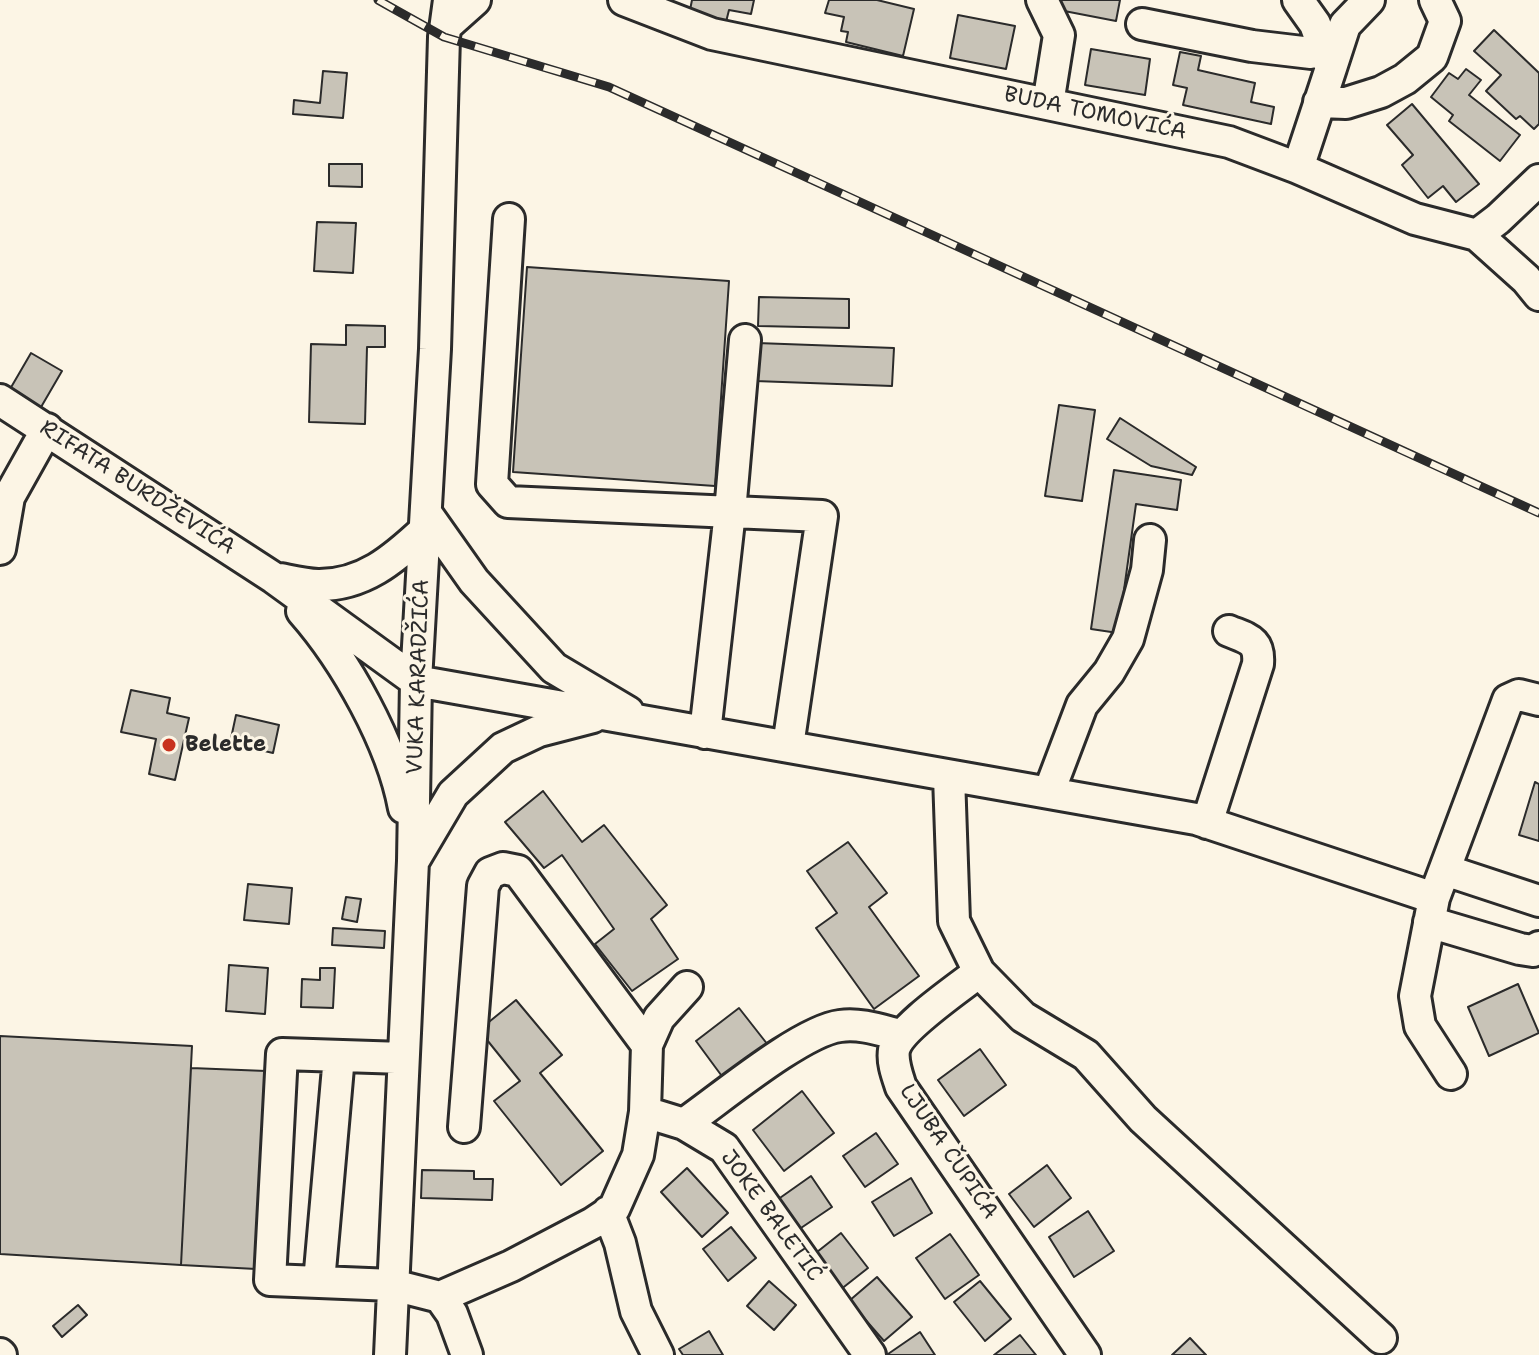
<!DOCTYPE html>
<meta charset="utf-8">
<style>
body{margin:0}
canvas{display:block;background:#fcf5e5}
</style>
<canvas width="1539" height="1355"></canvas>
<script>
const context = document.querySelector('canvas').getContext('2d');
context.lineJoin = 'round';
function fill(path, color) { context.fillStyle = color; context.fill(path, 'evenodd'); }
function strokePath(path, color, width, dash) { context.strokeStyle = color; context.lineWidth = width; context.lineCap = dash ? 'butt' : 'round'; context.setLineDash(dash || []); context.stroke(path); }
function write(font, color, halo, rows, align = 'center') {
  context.font = font + ' "Shantell Sans",sans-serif'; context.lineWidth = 6; context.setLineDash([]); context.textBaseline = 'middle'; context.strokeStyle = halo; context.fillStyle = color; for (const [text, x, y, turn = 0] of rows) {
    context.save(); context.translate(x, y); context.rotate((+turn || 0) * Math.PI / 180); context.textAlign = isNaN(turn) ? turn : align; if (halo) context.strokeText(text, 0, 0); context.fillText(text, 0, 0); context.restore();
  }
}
const building = new Path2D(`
 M 692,0 L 754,0 L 751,14 L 729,10 L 726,22 L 689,15 Z
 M 829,0 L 877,0 L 914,9 L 903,56 L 846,42 L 848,32 L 841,31 L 844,17 L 825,13 Z
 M 1061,0 L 1120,0 L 1116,21 L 1059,10 Z
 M 958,15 L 1015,26 L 1006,69 L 950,58 Z
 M 1494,30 L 1539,73 L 1539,124 L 1534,129 L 1520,116 L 1516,119 L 1486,91 L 1501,75 L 1474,51 Z
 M 1091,49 L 1150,59 L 1145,95 L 1085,85 Z
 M 1180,52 L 1201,56 L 1198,70 L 1255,83 L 1251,102 L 1274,107 L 1271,124 L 1183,105 L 1187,88 L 1173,85 Z
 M 1466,69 L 1481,80 L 1469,95 L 1520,135 L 1500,161 L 1449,121 L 1453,115 L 1431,97 L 1449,73 L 1458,79 Z
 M 323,71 L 347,73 L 343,118 L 293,114 L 294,100 L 320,103 Z
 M 1412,104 L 1479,184 L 1456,202 L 1443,186 L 1428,198 L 1402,165 L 1413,155 L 1387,125 Z
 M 329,164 L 362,164 L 362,187 L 329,186 Z
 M 317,222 L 356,223 L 353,273 L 314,271 Z
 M 527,267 L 729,281 L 715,486 L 513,472 Z
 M 759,297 L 849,299 L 849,328 L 758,326 Z
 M 346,325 L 385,326 L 385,347 L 367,347 L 365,424 L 309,422 L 311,344 L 346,345 Z
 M 757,343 L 894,348 L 892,386 L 755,381 Z
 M 31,353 L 62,371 L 37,414 L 6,396 Z
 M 1059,405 L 1095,410 L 1082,501 L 1045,496 Z
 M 1120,418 L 1196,467 L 1192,475 L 1151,466 L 1107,439 Z
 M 1114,470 L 1181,480 L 1177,510 L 1136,504 L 1118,633 L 1091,629 Z
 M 131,690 L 170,698 L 167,713 L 189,718 L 175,780 L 149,774 L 156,739 L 121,732 Z
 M 236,715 L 279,725 L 273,753 L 230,743 Z
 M 1535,782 L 1539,784 L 1539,841 L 1519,835 Z
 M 543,791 L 582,842 L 604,825 L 667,905 L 651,919 L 678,959 L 632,991 L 595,944 L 614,929 L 562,855 L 544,868 L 505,822 Z
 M 848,842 L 887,893 L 869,907 L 919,976 L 874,1009 L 816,928 L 837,913 L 807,871 Z
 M 248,884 L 292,888 L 289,924 L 244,920 Z
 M 346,897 L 361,899 L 357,922 L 342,919 Z
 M 333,928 L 385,931 L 384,948 L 332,945 Z
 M 229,965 L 268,968 L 265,1014 L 226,1011 Z
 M 320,968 L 335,968 L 333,1008 L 301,1007 L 302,979 L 320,980 Z
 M 1518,984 L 1539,1033 L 1489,1056 L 1468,1007 Z
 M 516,1000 L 562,1055 L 540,1073 L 603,1151 L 561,1185 L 494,1101 L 520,1081 L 479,1030 Z
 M 739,1008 L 768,1045 L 724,1079 L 696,1041 Z
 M 0,1036 L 192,1046 L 181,1265 L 0,1254 Z
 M 980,1049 L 1006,1085 L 964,1116 L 938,1080 Z
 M 191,1068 L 266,1071 L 256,1269 L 181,1265 Z
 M 802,1091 L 834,1133 L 784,1171 L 753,1130 Z
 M 876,1133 L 898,1164 L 865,1187 L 843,1156 Z
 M 1047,1165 L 1071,1198 L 1034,1227 L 1009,1194 Z
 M 687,1168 L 728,1213 L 702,1237 L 661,1192 Z
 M 422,1170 L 474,1171 L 474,1179 L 493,1179 L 492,1200 L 421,1198 Z
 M 811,1176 L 832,1207 L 798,1230 L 777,1200 Z
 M 911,1178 L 932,1213 L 894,1236 L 872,1202 Z
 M 1088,1211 L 1114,1251 L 1074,1277 L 1049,1237 Z
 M 731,1227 L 756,1258 L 728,1281 L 703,1249 Z
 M 841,1233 L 868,1268 L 840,1290 L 812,1256 Z
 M 950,1234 L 979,1275 L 945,1299 L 916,1258 Z
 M 877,1277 L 912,1317 L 884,1341 L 849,1301 Z
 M 769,1281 L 796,1305 L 774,1330 L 747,1306 Z
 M 980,1281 L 1011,1319 L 985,1341 L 954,1302 Z
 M 78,1305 L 87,1315 L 62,1337 L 53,1326 Z
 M 709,1331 L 723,1355 L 683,1355 L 679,1349 Z
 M 920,1332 L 935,1355 L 889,1355 L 888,1354 Z
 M 1020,1335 L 1036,1355 L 994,1355 Z
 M 1190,1338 L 1206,1355 L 1172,1355 Z`);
fill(building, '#c8c3b7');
strokePath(building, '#2b2b2b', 2);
const minor = new Path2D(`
 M 624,0 L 712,34 L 1229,142 L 1298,168 L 1415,219 L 1477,235 L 1526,279 L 1539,295
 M 1042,0 L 1059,35 L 1048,104
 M 1142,24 L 1252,46 L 1311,53 L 1323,48
 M 447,25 L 475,0
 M 1331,68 L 1345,25 L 1369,0
 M 1319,102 L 1346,103 L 1381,92 L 1405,79 L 1432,57 L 1445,21 L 1435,0
 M 1298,168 L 1331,68 L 1315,24 L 1298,0
 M 509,219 L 492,484 L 508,502 L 822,516 L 788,746
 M 1477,235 L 1498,219 L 1539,180
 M 0,400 L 274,578 L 416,681 L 1196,819 L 1434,898
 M 426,513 L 474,581 L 554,668 L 628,712
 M 0,549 L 9,497 L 47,429
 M 280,579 C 291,581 305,584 317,585 C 363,586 394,559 425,530
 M 302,611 C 346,661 392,743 404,808
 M 705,733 L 730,512 L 745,340
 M 949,776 L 954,921 L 979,972 L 1023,1017 L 1086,1055 L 1143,1119 L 1381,1338
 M 1049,792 L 1082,705 L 1109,672 L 1128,639 L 1147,570 L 1150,540
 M 1207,823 L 1258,664 C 1260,640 1248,639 1229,631
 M 414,860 L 453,794 L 503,748 L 539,731 L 593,717
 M 1445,870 L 1539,901
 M 1429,922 L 1520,949 L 1533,951 L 1539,947
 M 979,972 C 959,988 899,1028 894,1050 C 892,1062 897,1075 901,1087 L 1085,1355
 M 403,1058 L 282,1054 L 270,1280 L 393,1285 L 440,1297 L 452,1314 L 467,1355
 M 1451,1074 L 1420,1026 L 1415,996 L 1434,898 L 1508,700 L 1519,695 L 1539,700
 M 645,1112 L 684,1124 L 724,1148 L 870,1355
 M 684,1124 C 720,1099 801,1031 840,1026 C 860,1023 880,1030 900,1035
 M 464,1127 L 483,886 L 490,873 L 503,868 L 518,871 L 647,1045
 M 608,1212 L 620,1243 L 636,1311 L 658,1355
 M 319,1282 L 339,1056
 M 440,1297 L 511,1266 L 593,1223 L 614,1209 L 638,1155 L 645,1112 L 647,1045 L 659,1018 L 687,987
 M 0,1354 L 1,1355
 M 390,1355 L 413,861 L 416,681 L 435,349 L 444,37 L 449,0`);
strokePath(minor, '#2b2b2b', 36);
strokePath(minor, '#fcf5e5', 30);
const rail = new Path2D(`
 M 378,0 L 444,37 L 609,87 L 1539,513`);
strokePath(rail, '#2b2b2b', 9);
strokePath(rail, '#fcf5e5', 6, [18]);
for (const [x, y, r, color] of [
 [169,745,8,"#c8321e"]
]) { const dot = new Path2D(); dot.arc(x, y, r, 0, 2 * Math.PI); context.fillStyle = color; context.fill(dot); strokePath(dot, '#fcf5e5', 3); }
write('22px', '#2b2b2b', '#fcf5e5', [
 ["BUDA TOMOVIĆA",1095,114,12],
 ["RIFATA BURDŽEVIĆA",137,488,33],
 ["VUKA KARADŽIĆA",419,677,-88],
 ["LJUBA ČUPIĆA",948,1152,56],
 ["JOKE BALETIĆ",771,1216,54]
]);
write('bold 22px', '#2b2b2b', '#fcf5e5', [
 ["Belette",185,745]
], 'left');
</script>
